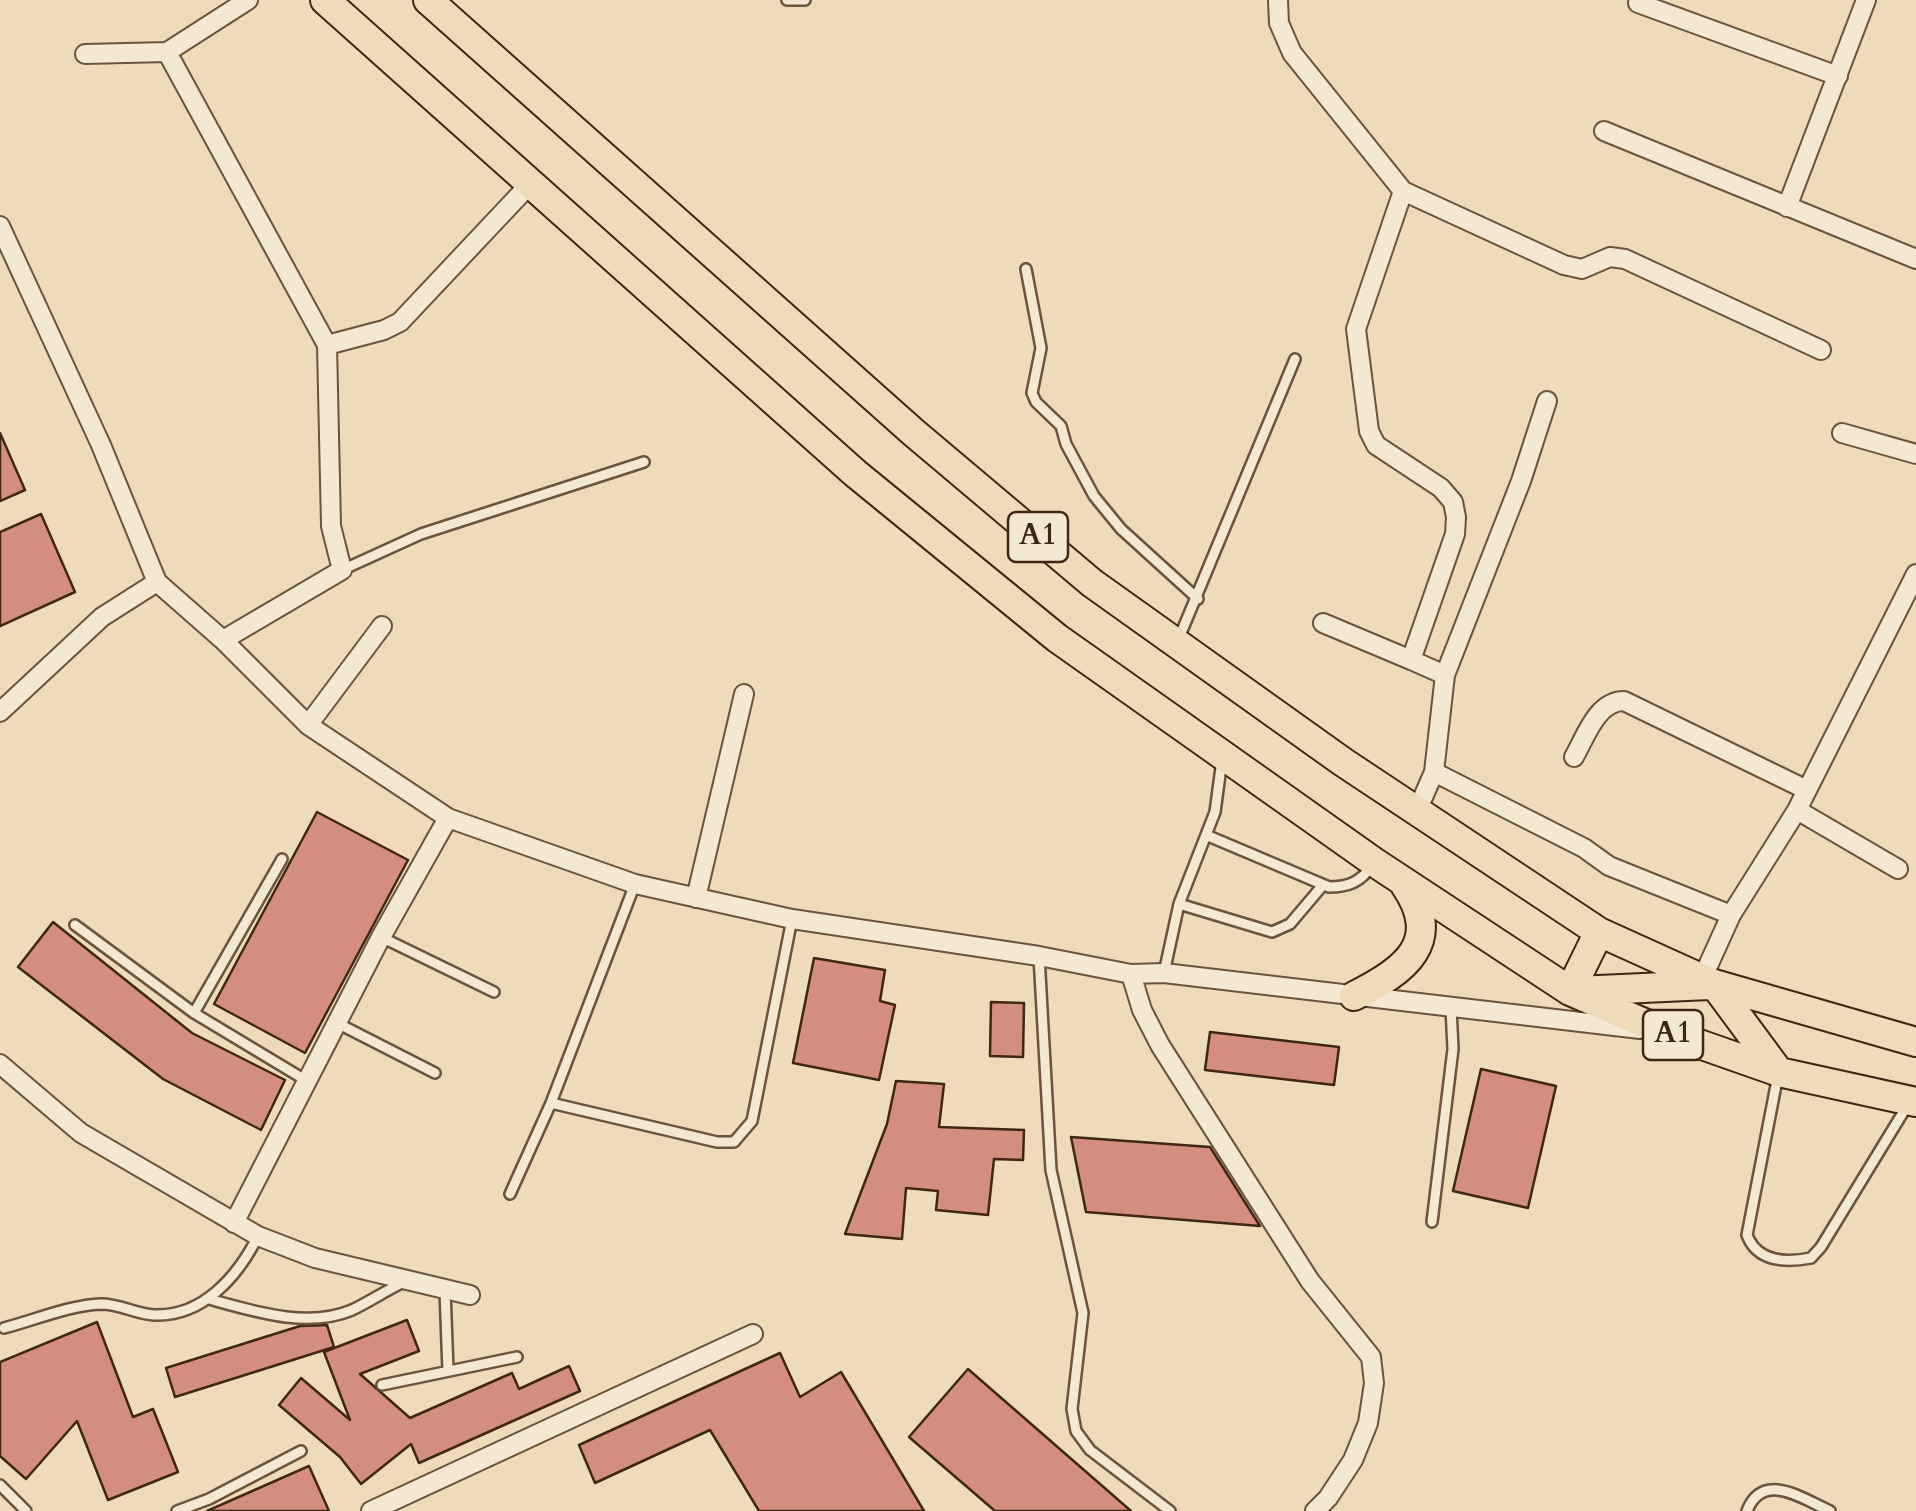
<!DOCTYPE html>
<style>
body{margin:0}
canvas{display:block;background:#eddbb9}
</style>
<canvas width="1916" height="1511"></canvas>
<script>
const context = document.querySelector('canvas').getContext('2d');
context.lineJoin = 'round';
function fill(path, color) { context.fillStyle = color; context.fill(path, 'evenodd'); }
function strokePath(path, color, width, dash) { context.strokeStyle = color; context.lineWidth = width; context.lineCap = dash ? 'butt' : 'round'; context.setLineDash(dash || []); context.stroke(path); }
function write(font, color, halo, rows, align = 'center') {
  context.font = font + ' Cardo,serif'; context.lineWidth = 9; context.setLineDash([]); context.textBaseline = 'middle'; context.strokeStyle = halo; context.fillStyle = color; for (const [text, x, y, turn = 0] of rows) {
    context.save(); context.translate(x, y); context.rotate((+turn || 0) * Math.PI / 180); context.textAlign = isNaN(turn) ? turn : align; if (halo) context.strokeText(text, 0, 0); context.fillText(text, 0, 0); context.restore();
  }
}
const building = new Path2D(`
 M 0,433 L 25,490 L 0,501 Z
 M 41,514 L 75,592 L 0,626 L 0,532 Z
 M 317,812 L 408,860 L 305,1053 L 214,1004 Z
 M 53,922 L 192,1033 L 285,1080 L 261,1130 L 163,1079 L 18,967 Z
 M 814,958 L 885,970 L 880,1001 L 895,1005 L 879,1080 L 793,1063 Z
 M 991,1002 L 1024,1003 L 1023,1057 L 990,1056 Z
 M 1210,1032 L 1339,1047 L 1334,1085 L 1205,1070 Z
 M 1481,1069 L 1556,1086 L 1528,1208 L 1453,1191 Z
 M 896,1081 L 944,1084 L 939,1127 L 1024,1130 L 1023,1160 L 994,1159 L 988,1215 L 936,1210 L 938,1191 L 906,1188 L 902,1239 L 845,1234 L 887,1124 Z
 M 1071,1137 L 1210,1147 L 1260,1226 L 1086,1212 Z
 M 407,1320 L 419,1351 L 360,1374 L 410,1418 L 512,1373 L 519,1389 L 569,1366 L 580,1391 L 419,1463 L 411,1444 L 361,1484 L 340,1457 L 279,1405 L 301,1378 L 350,1420 L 324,1352 Z
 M 97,1322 L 133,1417 L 153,1409 L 178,1472 L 108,1500 L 77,1421 L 26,1479 L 0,1456 L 0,1362 Z
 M 327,1325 L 334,1347 L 175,1397 L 166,1368 L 300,1326 Z
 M 780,1353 L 800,1397 L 841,1372 L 924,1511 L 759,1511 L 710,1430 L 595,1483 L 579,1445 Z
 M 968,1369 L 1131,1511 L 995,1511 L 909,1437 Z
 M 309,1466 L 329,1511 L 207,1511 Z`);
fill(building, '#d48e80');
strokePath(building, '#3f2714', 2.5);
const lane = new Path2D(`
 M 787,0 L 805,0
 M 1026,269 L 1041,348 L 1032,393 L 1036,402 L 1061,426 L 1066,444 L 1094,496 L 1121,529 L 1198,599
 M 342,570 L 421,534 L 644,462
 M 1179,638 L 1295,359
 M 1206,835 L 1329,887 C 1349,887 1361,882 1373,864
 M 1179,904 L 1272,932 L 1290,924 L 1323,885
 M 75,925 L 194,1013 L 307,1081
 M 381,937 L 494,992
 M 1039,956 L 1051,1170 L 1083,1313 L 1072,1409 L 1076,1431 L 1090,1450 L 1170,1511
 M 1164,973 L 1179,904 L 1215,812 L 1222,760
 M 194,1013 L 282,859
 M 337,1023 L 435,1073
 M 1778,1075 L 1747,1235 C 1757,1262 1786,1263 1811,1258 L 1821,1247 L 1907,1106
 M 551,1103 L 717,1142 L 734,1142 L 752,1121 L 792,919
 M 510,1194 L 551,1103 L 635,884
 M 1432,1222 L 1453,1049 L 1451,1008
 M 445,1290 L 448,1371
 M 209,1299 C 253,1311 307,1329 352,1310 C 369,1302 385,1291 402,1283
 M 4,1328 C 35,1320 70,1305 101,1304 C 120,1304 136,1314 154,1315 C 203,1317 238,1276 258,1236
 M 382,1385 L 517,1357
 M 0,1485 L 26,1511
 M 177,1511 L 209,1499 L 301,1451
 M 1747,1511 C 1763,1470 1803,1499 1830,1511`);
const street = new Path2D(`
 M 1278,0 L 1279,23 L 1292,53 L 1403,191 L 1564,265 L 1582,269 L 1610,257 L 1625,259 L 1821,350
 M 1638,3 L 1838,76
 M 85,54 L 167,52
 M 1604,131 L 1916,259
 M 1403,191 L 1356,329 L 1369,431 L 1376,445 L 1441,488 L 1453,502 L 1456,517 L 1455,534 L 1411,660 L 1445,675
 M 1787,207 L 1866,0
 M 0,226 L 101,445 L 157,582 L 223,640 L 308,725 L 448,818 L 635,884 L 792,919 L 1039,956 L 1131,974 L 1164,973 L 1640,1029
 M 327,345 L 384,330 L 400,322 L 529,185
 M 1842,433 L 1916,454
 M 1323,623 L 1411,660
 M 223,640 L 342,570 L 331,526 L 327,345 L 167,52 L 248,0
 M 0,712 L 102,617 L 157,582
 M 308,725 L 382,626
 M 1574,757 C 1586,736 1597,701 1624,701 L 1807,790
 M 1434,772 L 1584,848 L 1609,866 L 1731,915
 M 1797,810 L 1898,869
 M 1417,811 L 1434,772 L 1445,675 L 1521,481 L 1547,401
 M 696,898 L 744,694
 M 1131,974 L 1142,1010 L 1160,1045 L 1310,1281 L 1371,1357 L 1374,1383 L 1368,1423 L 1353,1460 L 1328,1498 L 1315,1511
 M 1702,979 L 1731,915 L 1797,810 L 1916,574
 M 0,1064 L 81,1133 L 258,1236 L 315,1258 L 470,1295
 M 234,1223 L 381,937 L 448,818
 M 371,1511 L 753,1334`);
const primary = new Path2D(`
 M 325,0 L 855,473 L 1057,638 L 1374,862 L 1570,991 L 1665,1032 L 1779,1072 L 1916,1102
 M 428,0 L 913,432 L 1092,583 L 1343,762 L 1599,932 L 1714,984 L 1916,1042
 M 1714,984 L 1779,1072
 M 1570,991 L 1599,932
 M 1577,991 L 1709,985
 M 1354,996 C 1405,971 1444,942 1405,885`);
strokePath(lane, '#6a543d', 14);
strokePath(street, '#6a543d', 22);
strokePath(primary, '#3f2714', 32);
strokePath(lane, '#f3e8d2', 9);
strokePath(street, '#f3e8d2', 18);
strokePath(primary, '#eddbb9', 28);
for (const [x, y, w] of [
 [1038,537,60],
 [1673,1035,60]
]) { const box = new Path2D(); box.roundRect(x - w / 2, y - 25, w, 50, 8); context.fillStyle = '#f3e8d2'; context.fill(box); strokePath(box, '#3f2714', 2.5); }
write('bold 30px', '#3f2714', null, [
 ["A1",1038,537],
 ["A1",1673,1035]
]);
</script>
